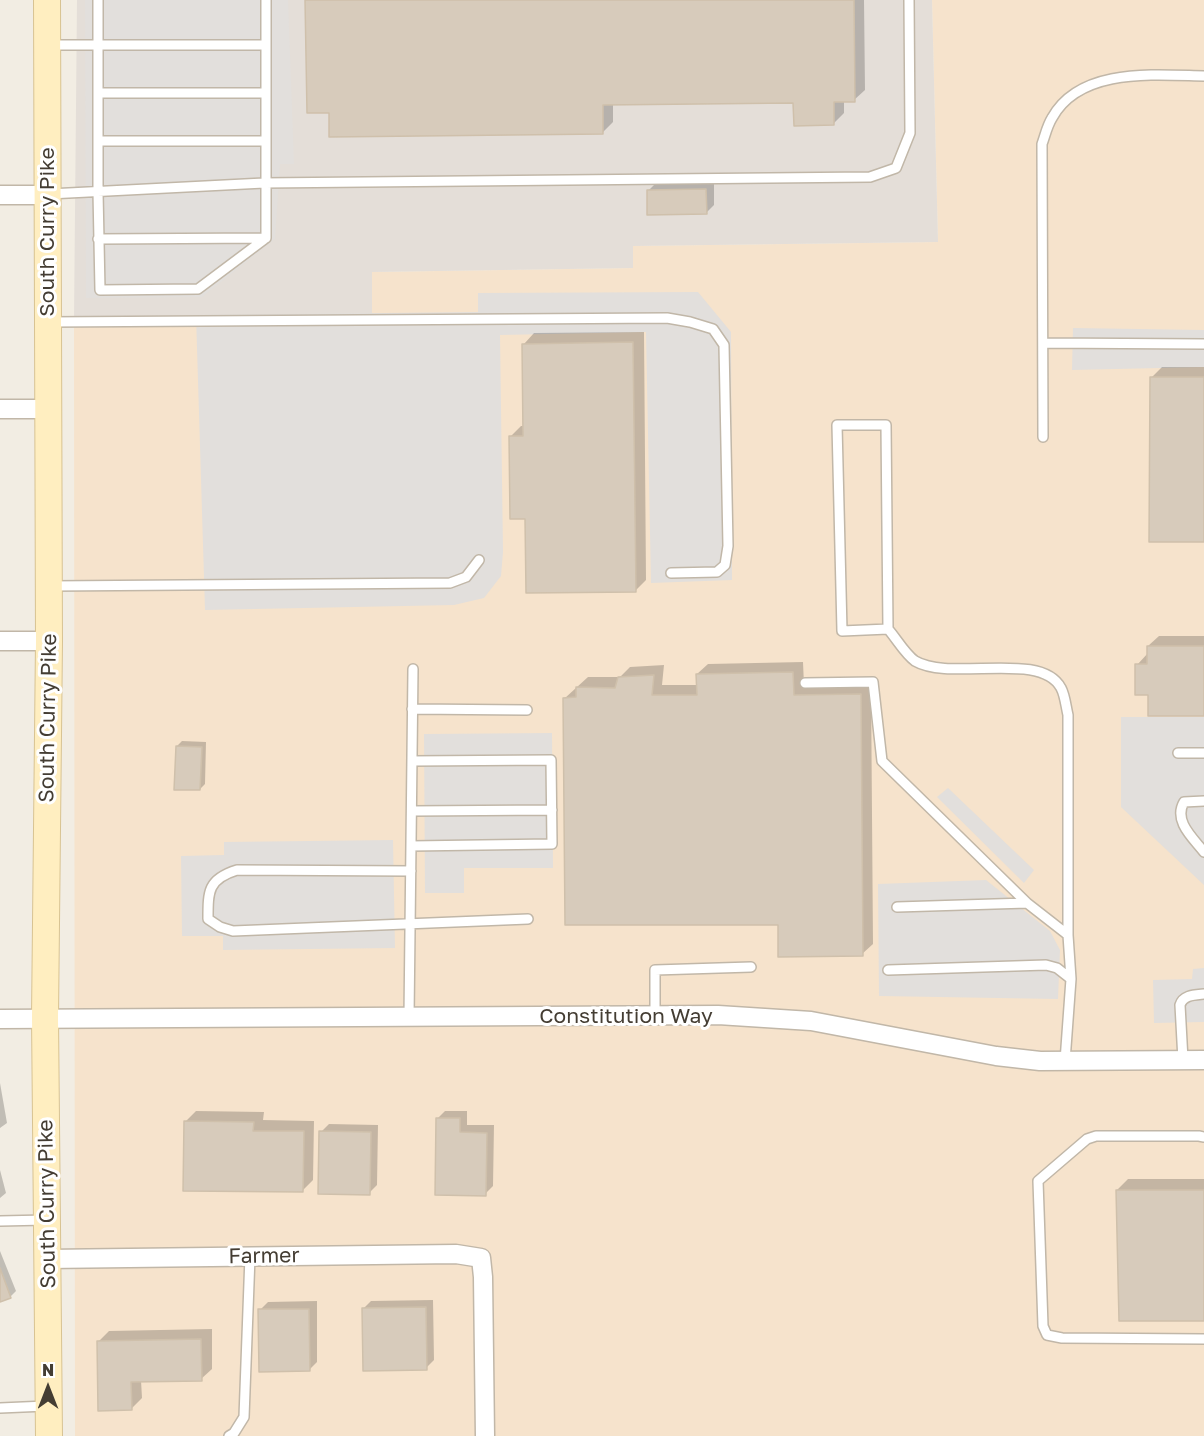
<!DOCTYPE html>
<style>
body{margin:0}
#map{position:relative;width:1204px;height:1436px;overflow:hidden;background:#f2ede3;font-family:"Golos Text",sans-serif}
canvas{display:block}
.north{position:absolute;left:18px;top:1358px;width:60px;height:60px;-webkit-text-stroke:4px #fff;paint-order:stroke;rotate:0deg;font-size:16px;font-weight:700;line-height:24px;text-align:center;color:#443d33}
.north::after{content:'';display:block;margin:auto;width:21px;height:27px;background:#443d33;clip-path:polygon(50% 0,100% 100%,50% 72%,0 100%)}
</style>
<div id="map">
<canvas width="1204" height="1436"></canvas>
<div class="north">N</div>
</div>
<script>
const context = document.querySelector('canvas').getContext('2d');
context.lineJoin = 'round';
function fill(path, color) { context.fillStyle = color; context.fill(path, 'evenodd'); }
function strokePath(path, color, width, dash) { context.strokeStyle = color; context.lineWidth = width; context.lineCap = dash ? 'butt' : 'round'; context.setLineDash(dash || []); context.stroke(path); }
function write(font, color, halo, rows, align = 'center') {
  context.font = font + ' "Golos Text",sans-serif'; context.lineWidth = 6; context.setLineDash([]); context.textBaseline = 'middle'; context.strokeStyle = halo; context.fillStyle = color; for (const [text, x, y, turn = 0] of rows) {
    context.save(); context.translate(x, y); context.rotate((+turn || 0) * Math.PI / 180); context.textAlign = isNaN(turn) ? turn : align; if (halo) context.strokeText(text, 0, 0); context.fillText(text, 0, 0); context.restore();
  }
}
fill(new Path2D(`
 M 932,0 L 1204,0 L 1204,1436 L 75,1436 L 74,319 L 372,318 L 371,272 L 633,268 L 632,246 L 938,242 Z`), '#f6e3cc');
fill(new Path2D(`
 M 77,0 L 932,0 L 938,242 L 633,246 L 633,268 L 372,272 L 372,318 L 74,319 Z`), '#e4ded8');
fill(new Path2D(`
 M 85,0 L 288,0 L 294,164 L 280,164 L 275,239 L 202,297 L 86,298 Z
 M 698,292 L 731,332 L 732,580 L 651,583 L 646,332 L 500,335 L 503,552 L 501,576 L 484,598 L 454,605 L 205,610 L 196,315 L 478,312 L 478,293 Z
 M 1073,328 L 1204,330 L 1204,367 L 1072,370 Z
 M 1121,717 L 1204,717 L 1204,885 L 1121,807 Z
 M 552,733 L 553,868 L 464,868 L 464,893 L 425,893 L 424,734 Z
 M 948,788 L 1034,870 L 1024,883 L 937,797 Z
 M 393,840 L 395,948 L 223,950 L 223,936 L 182,936 L 181,856 L 224,855 L 224,842 Z
 M 986,880 L 1050,931 L 1060,950 L 1058,999 L 879,996 L 878,884 Z
 M 1204,968 L 1204,1022 L 1154,1023 L 1153,980 L 1192,979 L 1193,969 Z`), '#e2dfdc');
fill(new Path2D(`
 M 307,0 L 864,0 L 865,90 L 854,100 L 844,100 L 844,113 L 833,124 L 795,101 L 613,103 L 613,122 L 602,133 L 331,111 Z
 M 657,182 L 714,182 L 714,205 L 706,213 L 649,190 Z
 M 644,332 L 646,580 L 636,590 L 527,518 L 510,437 L 521,426 L 524,426 L 524,344 L 534,333 Z
 M 1162,367 L 1204,367 L 1204,540 L 1151,378 Z
 M 1159,636 L 1204,636 L 1204,714 L 1149,693 L 1137,665 L 1148,653 L 1148,646 Z
 M 803,662 L 804,685 L 871,684 L 873,944 L 862,954 L 779,924 L 565,698 L 588,677 L 620,677 L 630,667 L 664,665 L 662,685 L 698,685 L 697,674 L 708,664 Z
 M 182,741 L 206,742 L 205,784 L 200,789 L 177,746 Z
 M 0,1083 L 7,1123 L 0,1128 Z
 M 196,1111 L 264,1112 L 263,1120 L 314,1121 L 313,1180 L 302,1191 L 185,1122 Z
 M 445,1111 L 467,1111 L 467,1125 L 494,1125 L 493,1186 L 485,1194 L 437,1119 Z
 M 329,1124 L 378,1125 L 377,1185 L 369,1193 L 321,1132 Z
 M 0,1170 L 6,1193 L 0,1198 Z
 M 1128,1179 L 1204,1179 L 1204,1319 L 1117,1190 Z
 M 0,1251 L 16,1291 L 11,1296 L 0,1300 Z
 M 433,1300 L 434,1360 L 426,1368 L 363,1309 L 371,1301 Z
 M 317,1301 L 317,1362 L 309,1370 L 260,1310 L 268,1302 Z
 M 212,1329 L 212,1369 L 201,1379 L 141,1380 L 142,1398 L 131,1409 L 98,1342 L 109,1331 Z`), '#0003');
const building = new Path2D(`
 M 305,0 L 854,0 L 855,102 L 834,102 L 834,125 L 794,126 L 793,103 L 603,105 L 603,134 L 329,137 L 329,113 L 307,113 Z
 M 706,189 L 707,214 L 647,215 L 647,190 Z
 M 633,342 L 636,592 L 526,593 L 525,519 L 510,519 L 509,436 L 523,436 L 522,344 Z
 M 1150,377 L 1204,377 L 1204,542 L 1149,542 Z
 M 1147,646 L 1204,646 L 1204,716 L 1148,716 L 1148,695 L 1135,695 L 1135,664 L 1147,664 Z
 M 793,672 L 794,695 L 861,694 L 863,956 L 778,957 L 778,925 L 565,925 L 563,698 L 576,697 L 576,687 L 615,688 L 618,677 L 654,675 L 652,695 L 697,695 L 696,674 Z
 M 176,746 L 202,747 L 200,790 L 174,790 Z
 M 436,1118 L 460,1118 L 460,1132 L 487,1133 L 486,1196 L 435,1195 Z
 M 184,1121 L 254,1122 L 253,1131 L 304,1131 L 303,1192 L 183,1191 Z
 M 319,1131 L 371,1132 L 370,1195 L 318,1194 Z
 M 1116,1190 L 1204,1190 L 1204,1321 L 1119,1321 Z
 M 0,1268 L 11,1298 L 0,1302 Z
 M 426,1307 L 427,1370 L 363,1371 L 362,1308 Z
 M 258,1309 L 309,1309 L 310,1371 L 259,1372 Z
 M 201,1339 L 202,1381 L 131,1382 L 132,1410 L 98,1411 L 97,1341 Z`);
fill(building, '#d7cbbb');
strokePath(building, '#cfc0ab', 1.5);
const service = new Path2D(`
 M 98,0 L 98,192 L 100,290 L 198,289 L 266,238 L 266,0
 M 49,45 L 266,45
 M 98,93 L 266,93
 M 98,141 L 266,141
 M 49,194 L 264,183 L 870,177 L 896,168 L 910,133 L 909,0
 M 98,239 L 266,238
 M 49,322 L 667,318 L 690,322 L 713,329 L 724,345 L 728,546 L 725,565 L 717,572 L 671,573
 M 1043,343 L 1204,344
 M 1043,437 L 1042,144 C 1045,136 1047,126 1052,118 C 1080,67 1155,75 1204,76
 M 51,586 L 450,583 L 466,577 L 479,560
 M 888,629 L 886,425 L 837,425 L 842,631 L 888,629 C 896,638 905,654 915,661 C 951,682 1041,650 1061,688 C 1065,695 1066,707 1068,715 L 1068,935
 M 805,683 L 873,682 L 882,761 L 1027,903
 M 412,709 L 527,710
 M 1178,753 L 1204,753
 M 1204,801 L 1184,802 C 1173,821 1193,838 1204,852
 M 412,811 L 552,810
 M 411,846 L 552,844 L 551,760 L 412,761
 M 411,871 L 237,870 C 208,879 208,891 208,919 L 220,927 L 233,931 L 528,919
 M 897,907 L 1027,903 L 1068,935 L 1071,979
 M 888,970 L 1046,965 L 1057,968 L 1071,979 L 1065,1061
 M 655,1015 L 655,970 L 751,967
 M 409,1017 L 413,669
 M 1183,1060 L 1180,1005 C 1183,995 1194,995 1204,994
 M 1204,1137 L 1199,1136 L 1096,1136 L 1087,1139 L 1038,1181 L 1043,1326 L 1047,1335 L 1062,1338 L 1204,1339
 M 0,1221 L 46,1220
 M 0,1408 L 46,1406
 M 229,1436 L 234,1433 L 244,1417 L 250,1256`);
const minor = new Path2D(`
 M 0,195 L 47,195
 M 0,409 L 47,409
 M 0,641 L 49,641
 M 0,1019 L 718,1015 L 811,1021 L 996,1056 L 1040,1061 L 1204,1060
 M 47,1259 L 456,1254 L 481,1258 L 483,1277 L 485,1436`);
const secondary = new Path2D(`
 M 47,0 L 49,641 L 45,1017 L 49,1436`);
strokePath(service, '#c1b7a8', 12);
strokePath(minor, '#c1b7a8', 21);
strokePath(secondary, '#d8c392', 28);
strokePath(service, '#fff', 9);
strokePath(minor, '#fff', 18);
strokePath(secondary, '#ffeec0', 26);
write('21px', '#443d33', '#fff', [
 ["South Curry Pike",47,232,-90],
 ["South Curry Pike",48,718,-89],
 ["Constitution Way",626,1016],
 ["South Curry Pike",47,1204,-91],
 ["Farmer",264,1256,-1]
]);
</script>
